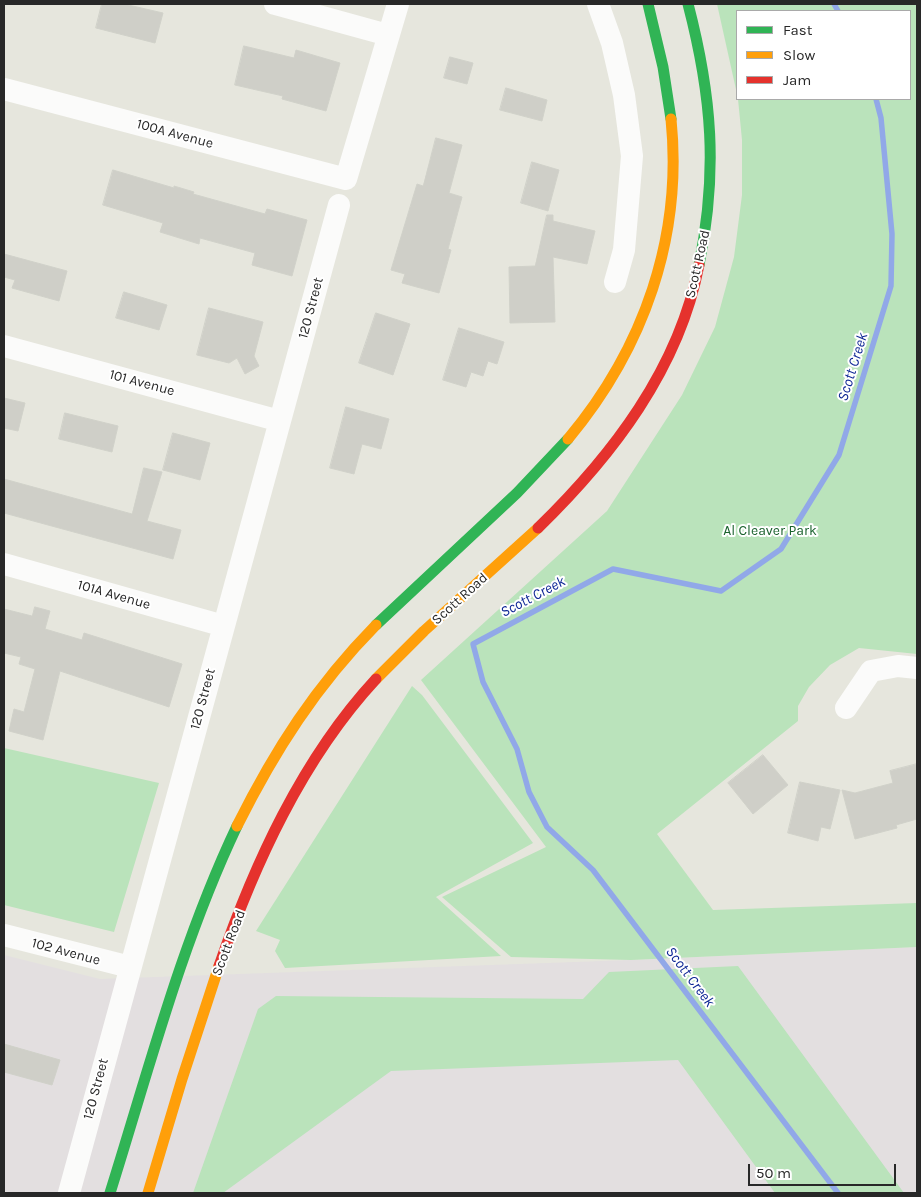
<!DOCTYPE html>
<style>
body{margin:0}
#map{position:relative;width:921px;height:1197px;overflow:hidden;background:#e6e6dd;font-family:Karla,sans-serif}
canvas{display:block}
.frame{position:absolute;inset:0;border:5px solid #282828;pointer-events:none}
.legend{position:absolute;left:736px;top:10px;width:175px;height:90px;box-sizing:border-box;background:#fff;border:1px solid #a9a9a9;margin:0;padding:6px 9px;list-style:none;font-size:15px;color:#282828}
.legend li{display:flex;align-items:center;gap:10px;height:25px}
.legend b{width:25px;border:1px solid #a9a9a9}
.scale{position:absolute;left:748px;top:1164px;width:148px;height:22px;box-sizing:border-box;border:2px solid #282828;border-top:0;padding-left:6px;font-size:15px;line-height:18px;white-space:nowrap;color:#282828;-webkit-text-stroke:4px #fff;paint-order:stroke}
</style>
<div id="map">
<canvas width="921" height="1197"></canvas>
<div class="frame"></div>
<ul class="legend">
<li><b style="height:6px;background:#30b455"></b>Fast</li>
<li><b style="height:6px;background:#ff9f0a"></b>Slow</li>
<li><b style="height:6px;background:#e5322d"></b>Jam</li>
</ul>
<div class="scale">50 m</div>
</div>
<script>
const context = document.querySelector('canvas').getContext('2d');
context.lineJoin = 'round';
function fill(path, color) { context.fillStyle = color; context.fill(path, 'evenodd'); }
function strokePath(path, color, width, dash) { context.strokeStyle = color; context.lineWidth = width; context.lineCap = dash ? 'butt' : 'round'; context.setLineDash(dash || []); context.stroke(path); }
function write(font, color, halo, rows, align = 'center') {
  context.font = font + ' Karla,sans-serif'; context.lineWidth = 4; context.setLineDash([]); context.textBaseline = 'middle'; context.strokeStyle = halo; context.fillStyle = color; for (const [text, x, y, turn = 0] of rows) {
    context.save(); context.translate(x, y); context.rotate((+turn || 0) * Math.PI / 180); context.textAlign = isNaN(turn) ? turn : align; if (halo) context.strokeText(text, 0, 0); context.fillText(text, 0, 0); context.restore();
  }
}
fill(new Path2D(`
 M 917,947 L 917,1193 L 4,1193 L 4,955 L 100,979 L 631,960 Z`), '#e3dfe0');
fill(new Path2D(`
 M 717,4 L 917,4 L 917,654 L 859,648 L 830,665 L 809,687 L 798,706 L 798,721 L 657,834 L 713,910 L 917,903 L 917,947 L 631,960 L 511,957 L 442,897 L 546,847 L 421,680 L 607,511 L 682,395 L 715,327 L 734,257 L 742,195 L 742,140 L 738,99 L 910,99 L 910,11 L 737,11 L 737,94 Z
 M 412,686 L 422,695 L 533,843 L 436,897 L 501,956 L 285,968 L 275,951 L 280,940 L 256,931 Z
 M 4,748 L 159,783 L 114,932 L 4,905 Z
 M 738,966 L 904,1193 L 775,1193 L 678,1060 L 391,1071 L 223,1193 L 193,1193 L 258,1009 L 276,996 L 583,999 L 609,972 Z`), '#bae3bb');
strokePath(new Path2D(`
 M 834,4 L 838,11
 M 838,1193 L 593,870 L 547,827 L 529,792 L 517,749 L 483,682 L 473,644 L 613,569 L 721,591 L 781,549 L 839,455 L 891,286 L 892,234 L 881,118 L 876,99`), '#91a8e8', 5.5);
const building = new Path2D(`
 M 102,4 L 124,4 L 163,13 L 155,43 L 96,28 Z
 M 244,46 L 294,58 L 296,50 L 340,63 L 326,111 L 282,99 L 283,96 L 235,85 Z
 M 450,57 L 473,63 L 467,84 L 444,78 Z
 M 506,88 L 547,100 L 542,121 L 500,110 Z
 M 436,138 L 462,145 L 449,193 L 462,197 L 448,249 L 451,250 L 439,293 L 402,283 L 405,274 L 391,270 L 417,184 L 423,186 Z
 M 532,162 L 559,170 L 548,211 L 521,203 Z
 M 113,170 L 174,188 L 174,186 L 194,192 L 193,194 L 265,214 L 267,209 L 307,220 L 292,276 L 252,265 L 255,253 L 200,238 L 199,244 L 160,232 L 163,223 L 103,205 Z
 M 547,215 L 553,215 L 553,221 L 595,231 L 587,264 L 553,257 L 555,322 L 510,323 L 509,267 L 535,266 Z
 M 4,254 L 67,271 L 59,301 L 12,288 L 15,280 L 4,277 Z
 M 124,292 L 167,305 L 159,330 L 116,318 Z
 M 209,308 L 263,322 L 254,356 L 259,366 L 245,374 L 237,358 L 229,363 L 197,355 Z
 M 376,313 L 410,324 L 393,375 L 359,363 Z
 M 459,328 L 504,342 L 497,364 L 488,361 L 483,376 L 471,372 L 466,387 L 443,380 Z
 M 4,398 L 25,403 L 18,431 L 4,428 Z
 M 346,407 L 389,419 L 381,449 L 362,444 L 354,474 L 330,468 Z
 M 65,413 L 118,426 L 112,452 L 59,439 Z
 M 173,433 L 210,443 L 200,480 L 163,470 Z
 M 144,468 L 162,472 L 147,521 L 181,530 L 173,559 L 4,513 L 4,479 L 132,514 Z
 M 35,607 L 50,611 L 45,629 L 82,640 L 84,633 L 182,664 L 169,707 L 60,671 L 43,740 L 9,731 L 14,709 L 24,712 L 35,669 L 19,664 L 21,657 L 4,653 L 4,609 L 32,616 Z
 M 763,755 L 788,785 L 753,814 L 728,783 Z
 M 917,764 L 917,819 L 896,825 L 897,828 L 855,839 L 842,790 L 855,793 L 893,783 L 890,771 Z
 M 800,782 L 840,790 L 830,829 L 821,827 L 818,841 L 788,833 Z
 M 4,1044 L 60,1060 L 52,1085 L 4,1072 Z`);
fill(building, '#cfcfc8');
strokePath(building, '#d0d1c9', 1);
strokePath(new Path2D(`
 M 275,4 L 388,35
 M 598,4 L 612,43 L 624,95 L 632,156 L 624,250 L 615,282
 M 4,89 L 346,179 L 398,4
 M 4,346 L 280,421
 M 4,564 L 224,626
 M 846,708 L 871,671 L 898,666 L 917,668
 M 4,935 L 130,967
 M 69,1193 L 339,205`), '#fbfbfa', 22);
strokePath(new Path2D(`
 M 648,4 L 663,67 L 671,119
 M 688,4 C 712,96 718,171 699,265
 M 376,625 L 517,493 L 568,439
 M 110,1193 C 149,1069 181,944 237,826`), '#30b455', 11);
strokePath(new Path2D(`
 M 568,439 C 644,348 683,237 671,119
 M 376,679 L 424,631 L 538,528
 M 237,826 C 275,750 316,686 376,625
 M 148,1193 L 182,1079 L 219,966`), '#ff9f0a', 11);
strokePath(new Path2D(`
 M 538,528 C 612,456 679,369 699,265
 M 219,966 C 254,865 302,759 376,679`), '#e5322d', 11);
write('14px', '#282828', '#fff', [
 ["100A Avenue",175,134,15],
 ["Scott Road",698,264,-77],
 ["120 Street",311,308,-75],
 ["101 Avenue",142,383,15],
 ["101A Avenue",114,595,16],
 ["Scott Road",460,599,-42],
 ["120 Street",203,699,-75],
 ["Scott Road",229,943,-69],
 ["102 Avenue",66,952,15],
 ["120 Street",96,1089,-75]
]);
write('14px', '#1a622d', '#fff', [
 ["Al Cleaver Park",770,531]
]);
write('italic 15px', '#0f2795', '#fff', [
 ["Scott Creek",853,367,-73],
 ["Scott Creek",533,597,-28],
 ["Scott Creek",690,977,53]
]);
</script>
